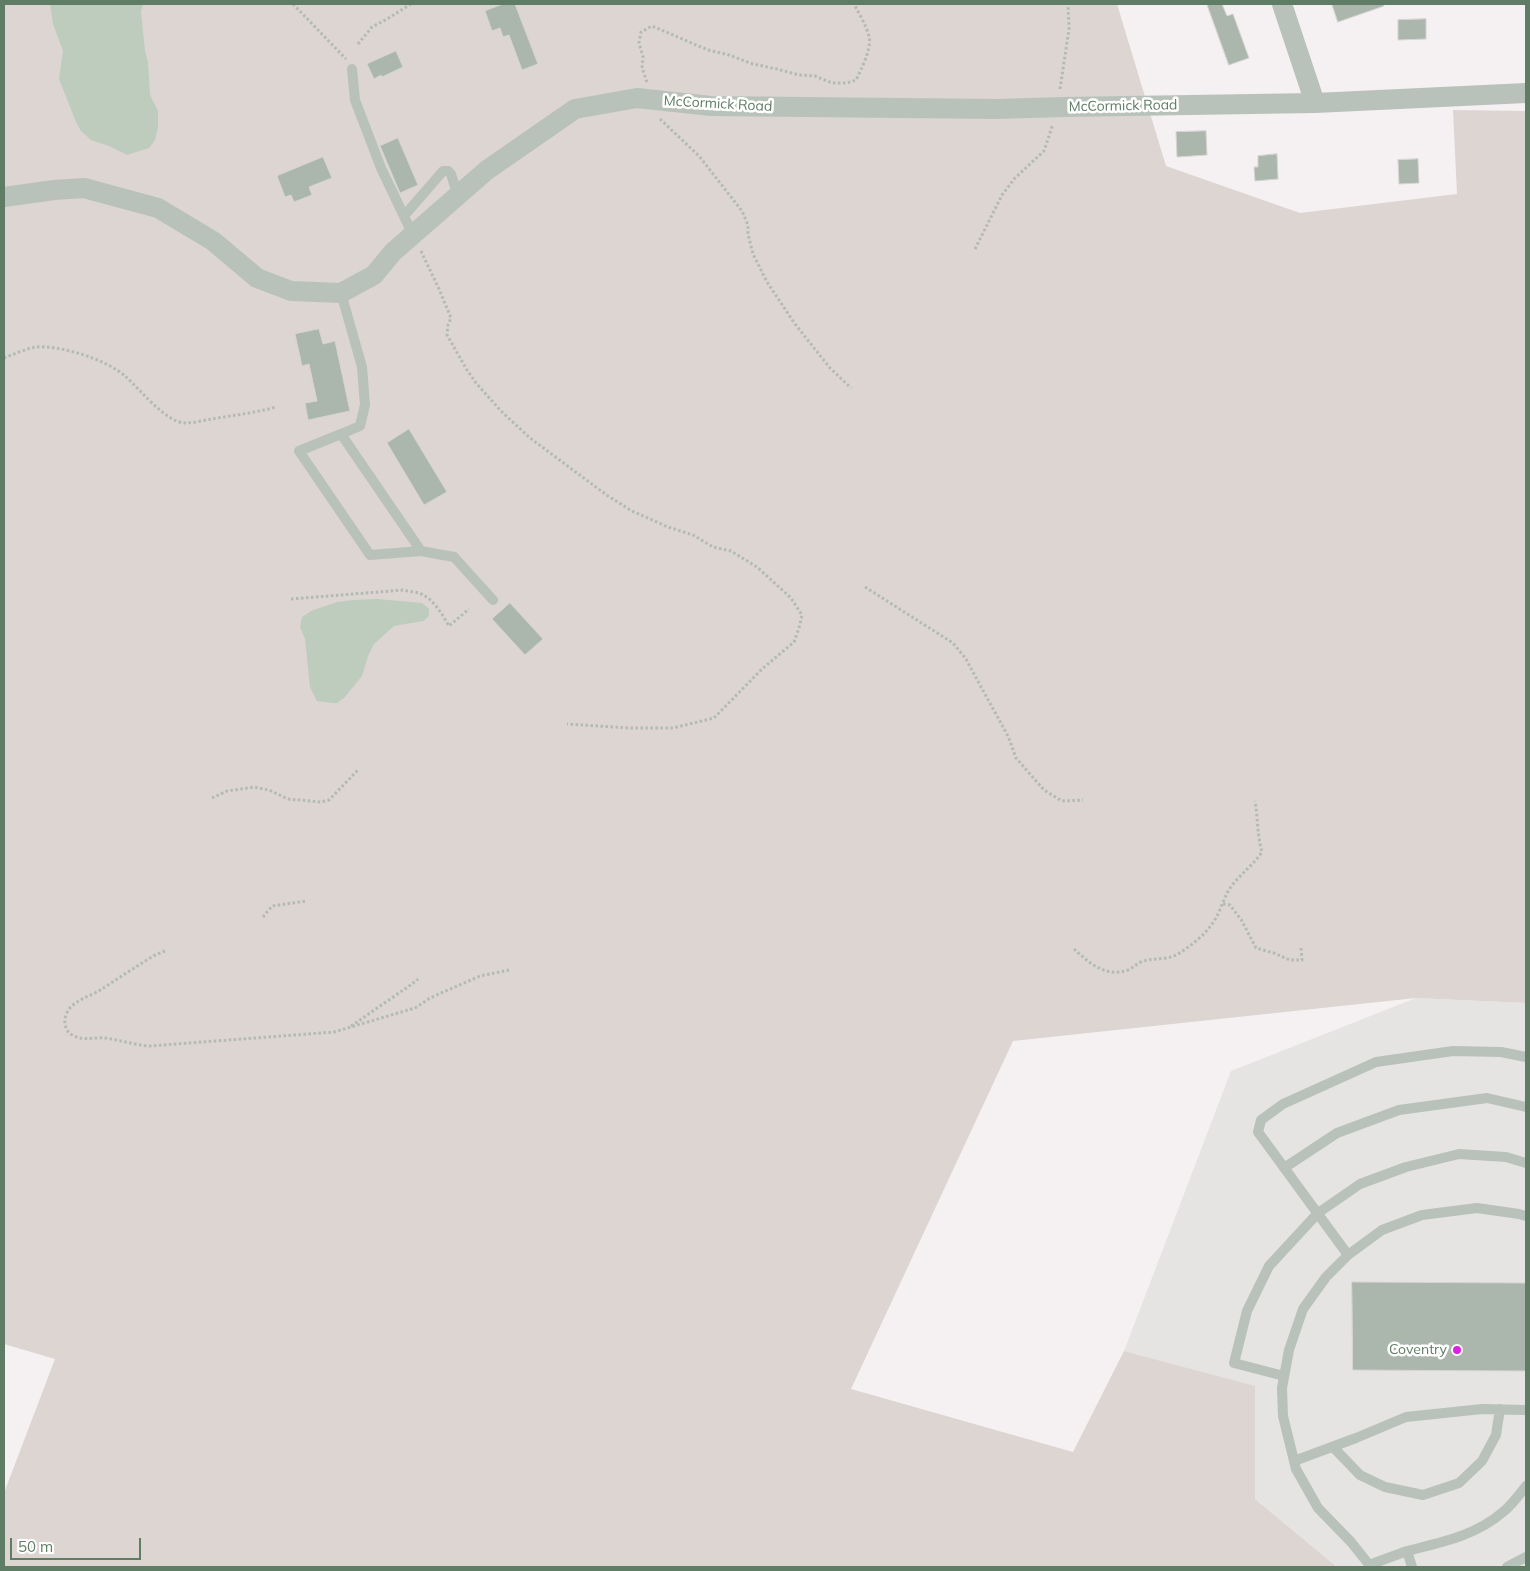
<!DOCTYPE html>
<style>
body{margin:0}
#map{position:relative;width:1530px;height:1571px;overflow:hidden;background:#f5f1f2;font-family:Mulish,sans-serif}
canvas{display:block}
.frame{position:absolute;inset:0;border:5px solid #5f7c64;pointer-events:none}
.scale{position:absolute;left:10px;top:1538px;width:131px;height:22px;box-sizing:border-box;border:2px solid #5f7c64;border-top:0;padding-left:6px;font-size:15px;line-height:18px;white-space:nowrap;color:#5f7c64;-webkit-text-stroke:4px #fff;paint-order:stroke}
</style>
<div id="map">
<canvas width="1530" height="1571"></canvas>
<div class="frame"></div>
<div class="scale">50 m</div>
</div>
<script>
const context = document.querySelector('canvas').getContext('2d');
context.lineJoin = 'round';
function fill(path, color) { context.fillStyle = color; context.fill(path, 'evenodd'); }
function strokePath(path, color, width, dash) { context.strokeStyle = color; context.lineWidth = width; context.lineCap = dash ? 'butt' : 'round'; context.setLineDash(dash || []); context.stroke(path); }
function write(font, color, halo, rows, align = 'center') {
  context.font = font + ' Mulish,sans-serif'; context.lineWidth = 5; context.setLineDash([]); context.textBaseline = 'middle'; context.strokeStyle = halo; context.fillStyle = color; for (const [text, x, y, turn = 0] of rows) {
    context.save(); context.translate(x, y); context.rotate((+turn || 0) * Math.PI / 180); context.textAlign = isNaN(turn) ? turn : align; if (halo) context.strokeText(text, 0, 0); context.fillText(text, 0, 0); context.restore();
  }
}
fill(new Path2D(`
 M 1416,998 L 1526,1003 L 1526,1567 L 1337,1567 L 1255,1499 L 1254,1386 L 1124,1351 L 1231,1071 Z`), '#e5e4e3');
fill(new Path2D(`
 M 4,4 L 1117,4 L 1166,166 L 1300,213 L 1457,194 L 1453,110 L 1526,111 L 1526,1003 L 1416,998 L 1013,1041 L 851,1389 L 1073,1452 L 1124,1351 L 1255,1386 L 1255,1499 L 1337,1567 L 4,1567 L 4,1493 L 55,1359 L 4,1344 Z`), '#dcd5d2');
fill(new Path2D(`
 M 50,4 L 143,4 L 141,12 L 145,51 L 148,62 L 150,95 L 158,111 L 158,127 L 155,140 L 149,148 L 127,155 L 109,146 L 91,140 L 81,131 L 76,122 L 59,79 L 63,51 L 53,24 Z
 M 377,599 L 422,603 L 429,609 L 429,616 L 423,621 L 394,626 L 374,644 L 368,656 L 362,676 L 344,698 L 337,703 L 332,703 L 317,701 L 310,687 L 305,639 L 300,627 L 302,617 L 311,611 L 337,602 L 353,600 Z`), '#bdccbd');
const building = new Path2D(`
 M 503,4 L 515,4 L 538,64 L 522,70 L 509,35 L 503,37 L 500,28 L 492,31 L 485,11 Z
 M 1207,4 L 1222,4 L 1227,16 L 1233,14 L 1249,58 L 1229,65 Z
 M 1332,4 L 1383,4 L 1384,6 L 1338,22 Z
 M 1426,19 L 1426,39 L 1398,40 L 1398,20 Z
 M 396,51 L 403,67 L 382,77 L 381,75 L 374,79 L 367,64 Z
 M 1206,131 L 1207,155 L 1177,157 L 1176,132 Z
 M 398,138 L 418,185 L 400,193 L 380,146 Z
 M 1277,154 L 1278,179 L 1255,181 L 1254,167 L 1258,167 L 1258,156 Z
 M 323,157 L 332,178 L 309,187 L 312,195 L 294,202 L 291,195 L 285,197 L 277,176 Z
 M 1418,159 L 1419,183 L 1399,184 L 1398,160 Z
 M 319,329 L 323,344 L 335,341 L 350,411 L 308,420 L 305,403 L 317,401 L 309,364 L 302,366 L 295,334 Z
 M 409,429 L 447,492 L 424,505 L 387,443 Z
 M 510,603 L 543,639 L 525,655 L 492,619 Z
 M 1352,1282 L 1526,1283 L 1526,1371 L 1353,1370 Z`);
fill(building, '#abb7ac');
strokePath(building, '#d6d3d4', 1);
strokePath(new Path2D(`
 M 293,4 L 346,59
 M 358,44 L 372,27 L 387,19 L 411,4
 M 647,82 L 642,68 L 643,57 L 639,43 L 641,32 L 652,26 L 708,50 L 729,55 L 753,64 L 777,69 L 799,75 L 815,76 L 832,83 L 847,83 L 856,80 C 861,70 872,48 869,37 C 867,26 859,14 854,4
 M 1060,89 L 1069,29 L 1068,4
 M 660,119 L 699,156 L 742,211 L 748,225 L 748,234 L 753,254 L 767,282 L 795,324 L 830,368 L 851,388
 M 975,249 L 1002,195 L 1015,178 L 1044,151 L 1053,124
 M 421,251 L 439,289 L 451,318 L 448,325 L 447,335 L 467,370 L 476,383 L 501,411 L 530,438 L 608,496 L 632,511 L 668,527 L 693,535 L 713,547 L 731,551 L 757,567 L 791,598 L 802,615 L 799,628 L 794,642 L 762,669 L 714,718 L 673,728 L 629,728 L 567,724
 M 4,358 C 14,354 25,349 36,347 C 61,345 108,360 126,377 C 140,389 165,422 185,423 C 194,423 204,420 212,419 C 234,415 255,413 276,407
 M 865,587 L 953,643 L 966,659 L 974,674 L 1008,736 L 1016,758 L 1044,790 L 1062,801 L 1083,800
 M 291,599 L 403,590 C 408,591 414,592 419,593 C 433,598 442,614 449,626 L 469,609
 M 212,798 L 227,791 L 254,787 L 269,790 L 288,799 L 321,802 L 329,800 L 359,769
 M 1223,904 L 1230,905 L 1242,921 L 1256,948 L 1274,953 L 1290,960 L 1302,960 L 1301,948
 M 263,917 L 272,906 L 306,901
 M 1074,949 C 1089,963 1106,978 1128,970 C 1133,968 1136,964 1141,962 C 1153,957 1166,961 1178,954 C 1194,944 1210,931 1218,914 C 1223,903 1226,892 1234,883 C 1243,872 1254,864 1262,852 C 1257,835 1258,818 1255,801
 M 165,951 L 155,955 C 135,967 116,980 97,992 C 89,996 80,999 73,1005 C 63,1013 61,1030 74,1036 C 84,1041 94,1037 105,1038 C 120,1040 134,1045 150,1046 L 334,1032 L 415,1008 L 430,998 L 480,976 L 509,970
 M 351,1026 C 365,1017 378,1007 392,998 C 401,991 409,987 418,979`), '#b3bab4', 3, [2.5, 2.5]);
strokePath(new Path2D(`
 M 352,69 L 355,100 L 381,168 L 413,235
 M 404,216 L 443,171 L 448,171 L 451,174 L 458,196
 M 341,293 L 362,367 L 365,405 L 360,426 L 341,434 L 421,551 L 454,557 L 493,600
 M 341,434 L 299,451 L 370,555 L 421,551
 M 1284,1168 L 1337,1133 L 1399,1110 L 1487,1098 L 1526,1107
 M 1348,1255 L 1258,1132 L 1261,1120 L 1283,1104 L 1376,1062 L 1453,1051 L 1501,1052 L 1526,1057
 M 1284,1376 L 1234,1363 L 1247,1311 L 1269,1266 L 1318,1213 L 1360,1184 L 1406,1167 L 1459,1154 L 1506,1157 L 1526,1163
 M 1333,1447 L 1360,1475 L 1385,1487 L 1423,1495 L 1459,1483 L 1482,1461 L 1496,1435 L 1500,1409
 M 1294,1461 L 1356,1438 L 1406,1417 L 1482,1409 L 1526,1410
 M 1407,1551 C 1442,1542 1475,1536 1503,1512 C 1512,1505 1519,1495 1526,1486
 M 1369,1565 L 1407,1551 L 1412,1567
 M 1371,1567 L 1351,1542 L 1318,1508 L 1296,1469 L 1283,1416 L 1282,1388 L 1289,1350 L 1303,1309 L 1326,1277 L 1348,1255 L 1382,1230 L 1422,1215 L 1477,1208 L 1519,1214 L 1526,1216
 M 1507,1567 L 1526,1557`), '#b8c2ba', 10);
strokePath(new Path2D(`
 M 1282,4 L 1315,103
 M 4,197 L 54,190 L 84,188 L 158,208 L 213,241 L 257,278 L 291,291 L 341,293 L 374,275 L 393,252 L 487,170 L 575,109 L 637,98 L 711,106 L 996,109 L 1064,107 L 1315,103 L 1526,93`), '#b8c2ba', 20);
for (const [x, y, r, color] of [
 [1457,1350,5,"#db21e4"]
]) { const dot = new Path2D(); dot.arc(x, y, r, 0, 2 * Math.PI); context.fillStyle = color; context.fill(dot); strokePath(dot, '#fff', 2); }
write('14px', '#5f7c64', '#fff', [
 ["McCormick Road",718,104,3],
 ["McCormick Road",1123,106,-1]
]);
write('14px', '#5f7c64', '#fff', [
 ["Coventry",1447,1350]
], 'right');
</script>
